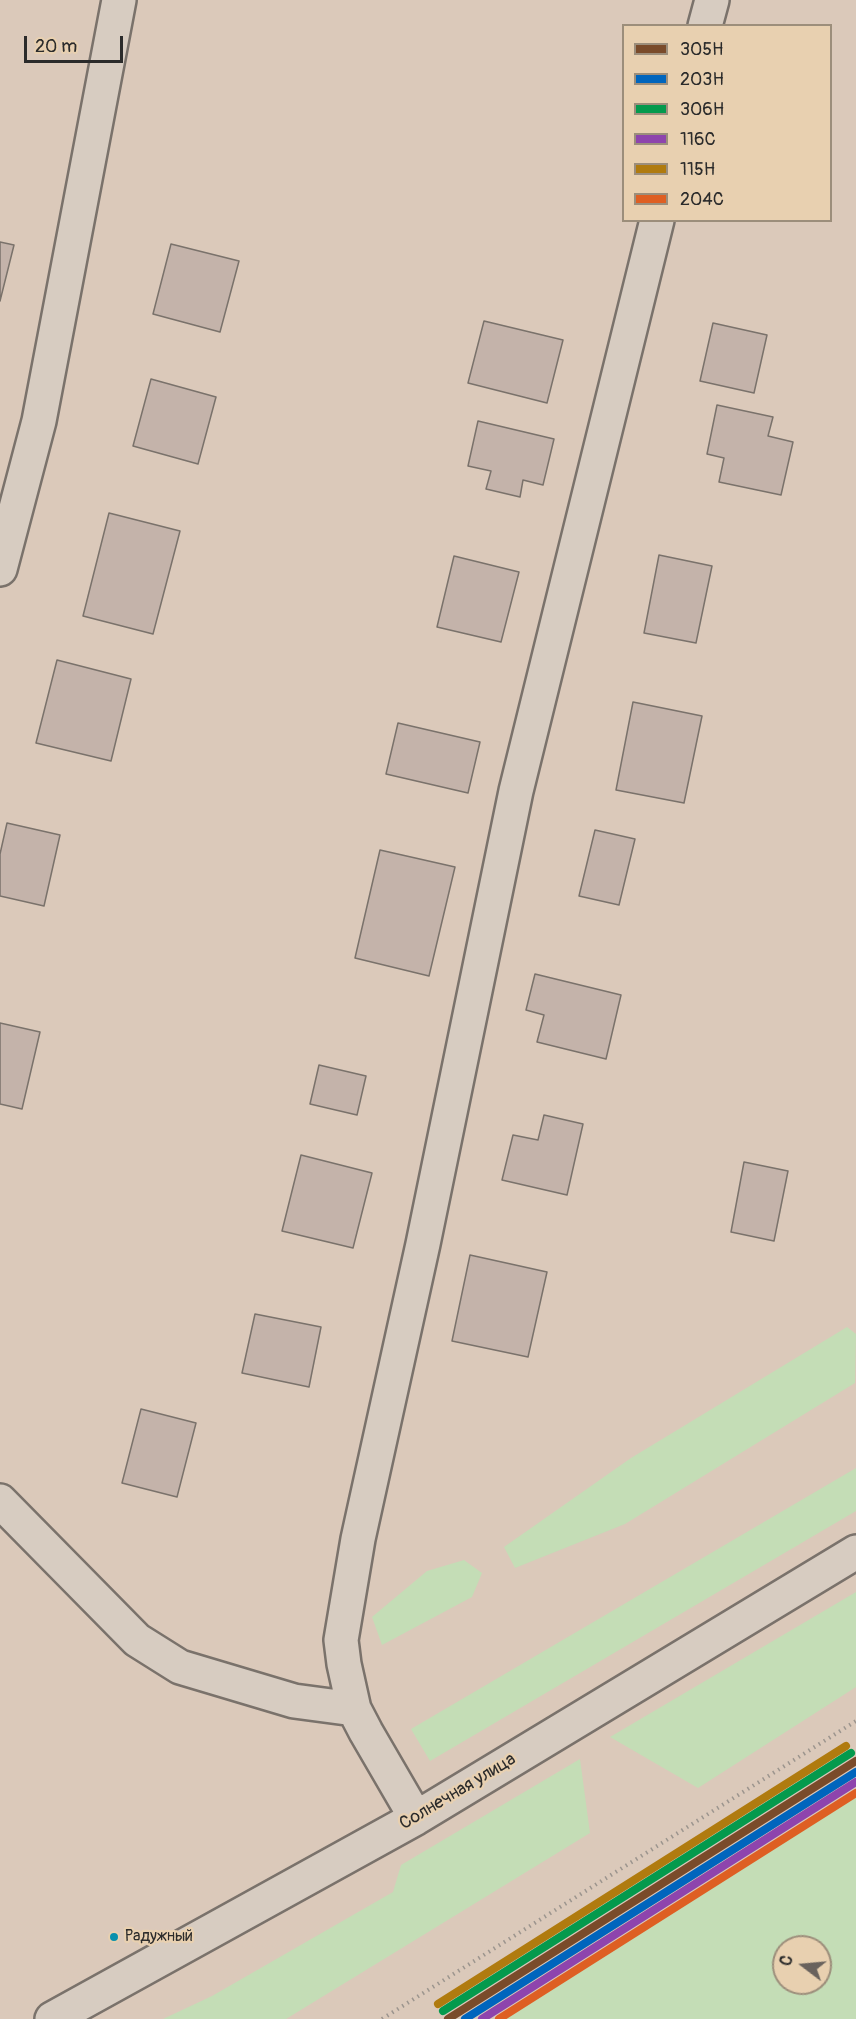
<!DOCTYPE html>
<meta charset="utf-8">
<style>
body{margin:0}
#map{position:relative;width:856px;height:2019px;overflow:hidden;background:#dbc9ba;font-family:Pangolin,sans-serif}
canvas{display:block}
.legend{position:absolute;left:622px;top:24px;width:210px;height:198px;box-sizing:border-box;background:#e8d0b0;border:2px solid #9c8e7b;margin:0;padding:8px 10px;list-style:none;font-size:18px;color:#2b2b2b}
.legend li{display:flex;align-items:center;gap:12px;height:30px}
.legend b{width:30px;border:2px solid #9c8e7b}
.north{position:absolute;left:772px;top:1935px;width:60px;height:60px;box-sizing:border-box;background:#e8d0b0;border:2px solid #9c8e7b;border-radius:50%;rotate:286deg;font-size:16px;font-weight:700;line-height:24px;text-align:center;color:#2b2b2b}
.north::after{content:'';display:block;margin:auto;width:21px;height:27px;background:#69625d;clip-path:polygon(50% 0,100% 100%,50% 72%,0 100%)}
.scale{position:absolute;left:24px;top:36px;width:99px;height:27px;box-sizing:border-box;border:3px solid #2b2b2b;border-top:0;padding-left:8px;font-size:18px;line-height:21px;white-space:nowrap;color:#2b2b2b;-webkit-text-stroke:4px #e8d0b0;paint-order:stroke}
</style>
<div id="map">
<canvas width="856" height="2019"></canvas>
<ul class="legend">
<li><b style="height:8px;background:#7a4b2a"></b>305Н</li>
<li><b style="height:8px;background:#0065bd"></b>203Н</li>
<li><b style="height:8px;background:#049a4d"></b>306Н</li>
<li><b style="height:8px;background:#8e44ad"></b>116С</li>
<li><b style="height:8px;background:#b07b0f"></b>115Н</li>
<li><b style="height:8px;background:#de5f23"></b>204С</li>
</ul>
<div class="north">С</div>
<div class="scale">20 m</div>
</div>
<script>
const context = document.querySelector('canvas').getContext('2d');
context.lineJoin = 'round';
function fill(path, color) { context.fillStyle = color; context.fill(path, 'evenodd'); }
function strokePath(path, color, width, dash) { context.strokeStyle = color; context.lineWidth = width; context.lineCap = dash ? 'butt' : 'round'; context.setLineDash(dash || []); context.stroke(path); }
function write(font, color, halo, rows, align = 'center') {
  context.font = font + ' Pangolin,sans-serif'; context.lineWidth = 4.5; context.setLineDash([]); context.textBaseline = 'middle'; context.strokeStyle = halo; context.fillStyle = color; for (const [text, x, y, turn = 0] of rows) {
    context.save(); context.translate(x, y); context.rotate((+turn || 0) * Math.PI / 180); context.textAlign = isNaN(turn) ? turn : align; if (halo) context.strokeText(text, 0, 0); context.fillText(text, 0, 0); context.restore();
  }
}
fill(new Path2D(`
 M 847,1327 L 856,1334 L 855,1383 L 625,1524 L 515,1568 L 504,1547 L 631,1458 Z
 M 856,1468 L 856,1511 L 430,1761 L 411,1729 Z
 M 464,1560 L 482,1573 L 472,1597 L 382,1645 L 372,1617 L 427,1571 Z
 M 856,1592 L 856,1687 L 698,1788 L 610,1737 Z
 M 580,1759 L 590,1833 L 286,2019 L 163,2019 L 212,1996 L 393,1892 L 401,1865 Z
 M 856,1797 L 856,2019 L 506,2019 ZM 784,1947 L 820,1947 L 820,1983 L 784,1983 Z`), '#c4ddb6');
const building = new Path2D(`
 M 0,242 L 14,245 L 0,301 Z
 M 171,244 L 239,261 L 220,332 L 153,314 Z
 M 484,321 L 563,340 L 547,403 L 468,383 Z
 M 713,323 L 767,335 L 754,393 L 700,381 Z
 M 151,379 L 216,397 L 198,464 L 133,446 Z
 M 717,405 L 773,417 L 768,436 L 793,442 L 781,495 L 719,482 L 724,458 L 707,454 Z
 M 478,421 L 554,439 L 543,485 L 523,480 L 520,497 L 486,489 L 491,471 L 468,466 Z
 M 109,513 L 180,531 L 153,634 L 83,616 Z
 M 659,555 L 712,566 L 696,643 L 644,633 Z
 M 454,556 L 519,572 L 501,642 L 437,627 Z
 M 57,660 L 131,679 L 111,761 L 36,743 Z
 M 633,702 L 702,716 L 684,803 L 616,790 Z
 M 398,723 L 480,742 L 468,793 L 386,774 Z
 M 7,823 L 60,835 L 44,906 L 0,896 L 0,854 Z
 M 595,830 L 635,839 L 619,905 L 579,896 Z
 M 380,850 L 455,867 L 429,976 L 355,958 Z
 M 535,974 L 621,995 L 606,1059 L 537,1042 L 544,1015 L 526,1010 Z
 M 0,1023 L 40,1032 L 22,1109 L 0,1104 Z
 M 319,1065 L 366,1076 L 357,1115 L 310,1104 Z
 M 544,1115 L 583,1124 L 567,1195 L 502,1180 L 513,1135 L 538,1140 Z
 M 301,1155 L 372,1173 L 353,1248 L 282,1231 Z
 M 744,1162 L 788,1171 L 774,1241 L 731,1232 Z
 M 470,1255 L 547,1272 L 528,1357 L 452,1341 Z
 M 255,1314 L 321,1327 L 309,1387 L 242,1373 Z
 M 141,1409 L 196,1423 L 177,1497 L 122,1483 Z`);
fill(building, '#c4b3aa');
strokePath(building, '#7a726b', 1.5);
const minor = new Path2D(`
 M 705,26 L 712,0
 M 0,569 L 39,421 L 119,0
 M 0,1501 L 137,1640 L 180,1667 L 294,1701 L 354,1709
 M 416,1818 L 366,1732 L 354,1709 L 344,1664 L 341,1640 L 358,1539 L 423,1244 L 516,791 L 657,220
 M 52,2019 L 416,1818 L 856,1552`);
strokePath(minor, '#7a726b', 38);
strokePath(new Path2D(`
 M 382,2019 L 856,1721`), '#9c958e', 4, [1.5, 4.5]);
strokePath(minor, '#d7ccc1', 33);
strokePath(new Path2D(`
 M 448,2019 L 856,1761`), '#7a4b2a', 8);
strokePath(new Path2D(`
 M 465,2019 L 856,1772`), '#0065bd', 8);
strokePath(new Path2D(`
 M 443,2011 L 851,1753`), '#049a4d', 8);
strokePath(new Path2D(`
 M 482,2019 L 856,1782`), '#8e44ad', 8);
strokePath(new Path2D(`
 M 438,2004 L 846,1746`), '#b07b0f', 8);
strokePath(new Path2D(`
 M 499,2019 L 856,1793`), '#de5f23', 8);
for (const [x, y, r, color] of [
 [114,1937,5,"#0990ad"]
]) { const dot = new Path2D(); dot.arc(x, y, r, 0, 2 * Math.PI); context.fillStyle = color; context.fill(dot); strokePath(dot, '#e8d0b0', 2); }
write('16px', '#2b2b2b', '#e8d0b0', [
 ["Радужный",125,1937]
], 'left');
write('18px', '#2b2b2b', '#e8d0b0', [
 ["Солнечная улица",458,1792,-31]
]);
</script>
